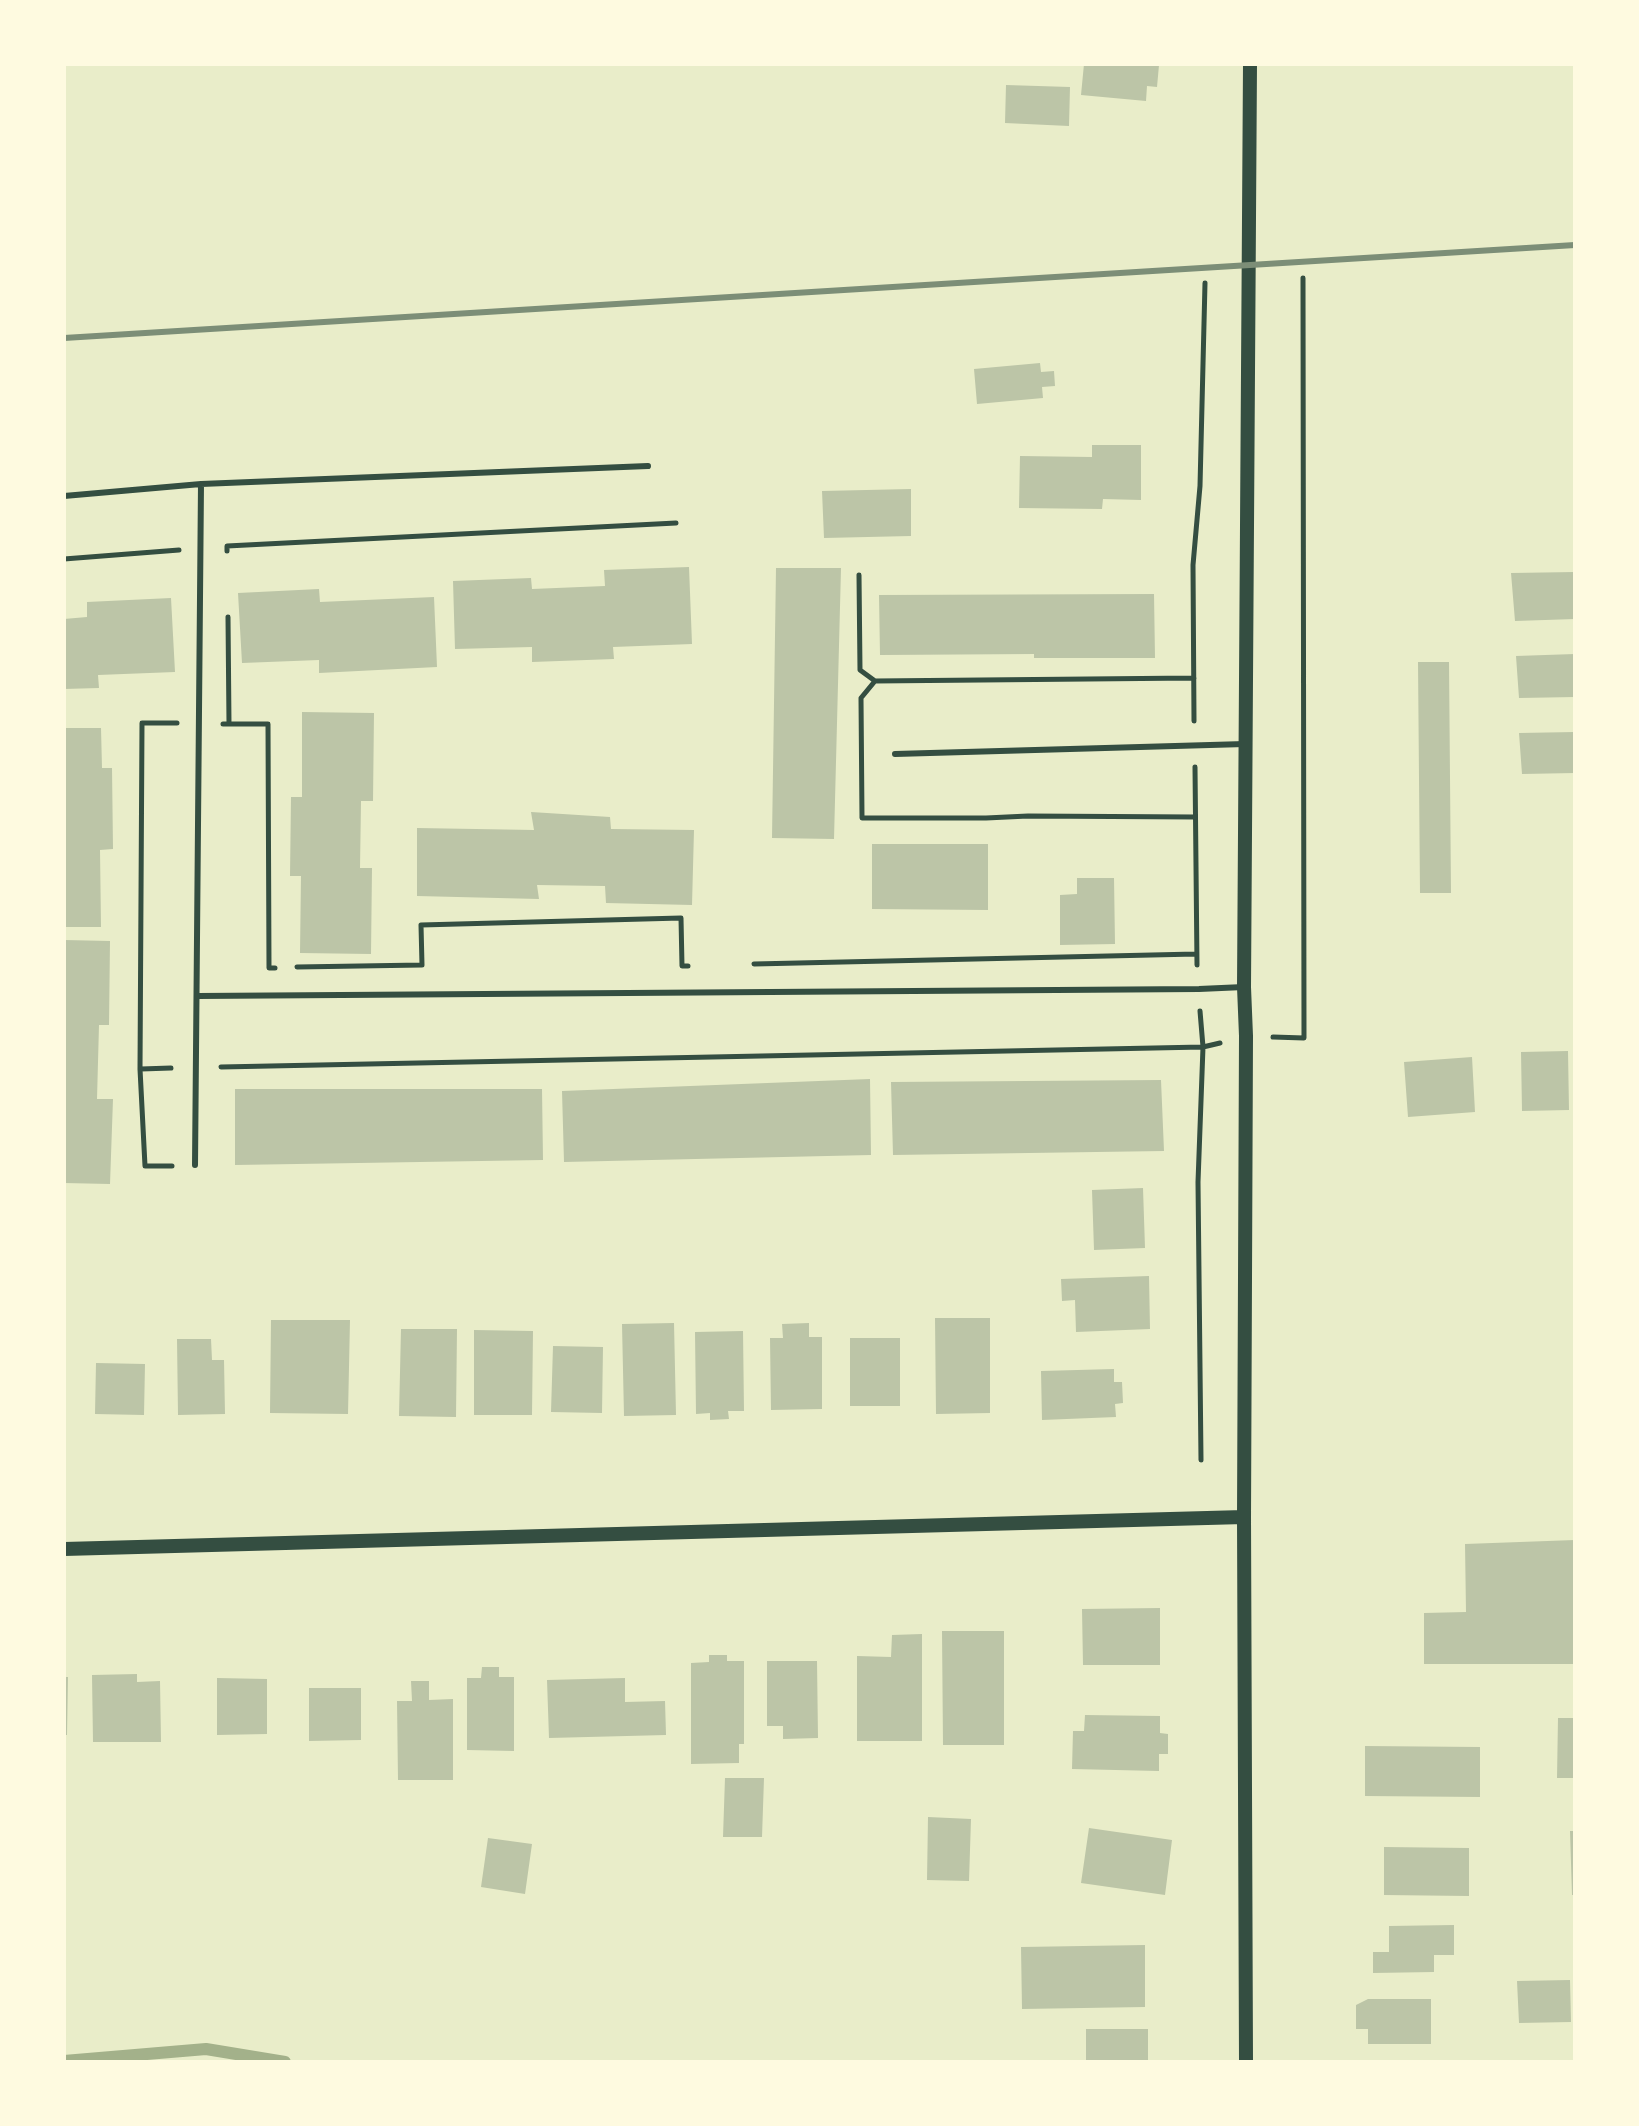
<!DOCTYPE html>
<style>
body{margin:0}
#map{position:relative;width:1639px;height:2126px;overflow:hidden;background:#e9edc9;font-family:"Titillium Web",sans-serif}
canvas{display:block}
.frame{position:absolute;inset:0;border:66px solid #fefae0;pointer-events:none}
</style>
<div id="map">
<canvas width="1639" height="2126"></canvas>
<div class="frame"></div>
</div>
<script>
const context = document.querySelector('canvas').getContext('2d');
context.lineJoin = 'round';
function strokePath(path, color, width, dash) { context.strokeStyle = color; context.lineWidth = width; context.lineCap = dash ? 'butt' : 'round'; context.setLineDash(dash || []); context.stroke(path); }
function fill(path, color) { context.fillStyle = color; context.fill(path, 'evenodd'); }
strokePath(new Path2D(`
 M 64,2061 L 206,2049 L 285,2062`), '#a3b18a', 12);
fill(new Path2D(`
 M 1084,64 L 1159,65 L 1157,87 L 1147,86 L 1146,101 L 1081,95 Z
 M 1006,85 L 1070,87 L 1069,126 L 1005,123 Z
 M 1040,363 L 1041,372 L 1054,371 L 1055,386 L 1042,387 L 1043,398 L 977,404 L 974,369 Z
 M 1092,445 L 1141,445 L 1141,500 L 1103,499 L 1102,509 L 1019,508 L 1020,456 L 1092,457 Z
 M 911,489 L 911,536 L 824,538 L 822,491 Z
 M 689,567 L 692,644 L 613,647 L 614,659 L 532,662 L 532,647 L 455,649 L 453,581 L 531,578 L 532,589 L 605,586 L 604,570 Z
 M 776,568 L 841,568 L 834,839 L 772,838 Z
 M 1575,572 L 1575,619 L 1515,621 L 1511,573 Z
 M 319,589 L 320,602 L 434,597 L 437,667 L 319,673 L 319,660 L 242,663 L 238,593 Z
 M 1154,594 L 1155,658 L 1034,658 L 1034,654 L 880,655 L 879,595 Z
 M 171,598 L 175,672 L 98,675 L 99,688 L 64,689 L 64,619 L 87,617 L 87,602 Z
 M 1575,654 L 1575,697 L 1519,698 L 1516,656 Z
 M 1418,662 L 1449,662 L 1451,893 L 1420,893 Z
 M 302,712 L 374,713 L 373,801 L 361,801 L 360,868 L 372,868 L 371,954 L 300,953 L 301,876 L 290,876 L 291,797 L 302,797 Z
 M 64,728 L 101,728 L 102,768 L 112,768 L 113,849 L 100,850 L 101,927 L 64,927 Z
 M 1575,732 L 1575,773 L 1522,774 L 1519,733 Z
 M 531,812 L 610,817 L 611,829 L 694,830 L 692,905 L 606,903 L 605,886 L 537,885 L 539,899 L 417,896 L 417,828 L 534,830 Z
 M 872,844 L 988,844 L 988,910 L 872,909 Z
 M 1077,878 L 1114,878 L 1115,944 L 1060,945 L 1060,895 L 1077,894 Z
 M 64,940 L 110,941 L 109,1025 L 99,1025 L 97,1099 L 113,1099 L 110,1184 L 64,1183 Z
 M 1568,1051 L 1569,1110 L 1522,1111 L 1521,1052 Z
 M 1472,1057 L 1475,1112 L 1408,1117 L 1404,1062 Z
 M 870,1079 L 871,1155 L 564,1162 L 562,1091 Z
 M 1161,1080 L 1164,1151 L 893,1155 L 891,1082 Z
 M 235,1089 L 542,1089 L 543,1160 L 235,1165 Z
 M 1143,1188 L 1145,1248 L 1094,1250 L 1092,1190 Z
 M 1149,1276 L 1150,1329 L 1076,1332 L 1075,1300 L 1062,1301 L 1061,1279 Z
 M 935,1318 L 990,1318 L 990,1413 L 936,1414 Z
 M 271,1320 L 350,1320 L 348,1414 L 270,1413 Z
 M 674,1323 L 676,1415 L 624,1416 L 622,1324 Z
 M 809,1323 L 809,1337 L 822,1337 L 822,1409 L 771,1410 L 770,1338 L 783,1338 L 782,1324 Z
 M 401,1329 L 457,1329 L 456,1417 L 399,1416 Z
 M 474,1330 L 533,1331 L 532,1415 L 474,1415 Z
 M 743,1331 L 744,1411 L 728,1411 L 729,1419 L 710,1420 L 710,1413 L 696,1414 L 695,1332 Z
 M 850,1338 L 900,1338 L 900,1406 L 850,1406 Z
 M 177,1339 L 211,1339 L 212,1360 L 224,1360 L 225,1414 L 178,1415 Z
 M 553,1346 L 603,1347 L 602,1413 L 551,1412 Z
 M 96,1363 L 145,1364 L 144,1415 L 95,1414 Z
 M 1114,1369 L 1114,1382 L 1122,1382 L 1123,1403 L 1115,1404 L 1116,1417 L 1042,1420 L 1041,1371 Z
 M 1575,1540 L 1575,1664 L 1424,1664 L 1424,1613 L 1466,1612 L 1465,1544 Z
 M 1160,1608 L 1160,1665 L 1083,1665 L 1082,1609 Z
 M 942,1631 L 1004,1631 L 1004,1745 L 943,1745 Z
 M 922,1634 L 922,1741 L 857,1741 L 857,1656 L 891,1657 L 892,1635 Z
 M 709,1655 L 727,1655 L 727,1661 L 744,1661 L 744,1744 L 739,1744 L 739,1763 L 691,1764 L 691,1663 L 709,1662 Z
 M 767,1661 L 817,1661 L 818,1738 L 783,1739 L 783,1726 L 767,1726 Z
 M 482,1667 L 499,1667 L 499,1677 L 514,1677 L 514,1751 L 467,1750 L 467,1678 L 481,1678 Z
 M 137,1674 L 137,1682 L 160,1681 L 161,1742 L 93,1742 L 92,1675 Z
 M 64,1677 L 68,1677 L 67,1735 L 64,1735 Z
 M 217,1678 L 267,1679 L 267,1734 L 217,1735 Z
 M 625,1678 L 625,1702 L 665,1701 L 666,1735 L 549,1738 L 547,1680 Z
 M 411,1681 L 429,1681 L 429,1700 L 453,1699 L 453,1780 L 398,1780 L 397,1701 L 412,1701 Z
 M 309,1688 L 361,1688 L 361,1740 L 309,1741 Z
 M 1085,1715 L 1160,1716 L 1160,1733 L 1168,1734 L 1168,1754 L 1159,1754 L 1159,1771 L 1072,1769 L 1073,1731 L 1084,1731 Z
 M 1558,1718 L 1575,1718 L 1575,1778 L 1557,1778 Z
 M 1365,1746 L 1480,1747 L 1480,1797 L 1365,1796 Z
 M 725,1778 L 764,1778 L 762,1837 L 723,1837 Z
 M 928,1817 L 971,1819 L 969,1881 L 927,1880 Z
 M 1089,1828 L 1172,1840 L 1165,1895 L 1081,1883 Z
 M 1570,1831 L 1575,1831 L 1575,1895 L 1572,1895 Z
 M 488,1838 L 532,1844 L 525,1894 L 481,1887 Z
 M 1384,1847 L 1469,1848 L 1469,1896 L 1384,1895 Z
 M 1454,1925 L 1454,1955 L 1434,1955 L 1434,1972 L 1373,1973 L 1373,1952 L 1389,1952 L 1389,1926 Z
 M 1145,1945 L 1145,2007 L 1022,2009 L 1021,1947 Z
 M 1570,1980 L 1571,2022 L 1519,2023 L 1517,1981 Z
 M 1368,1999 L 1431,1999 L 1431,2044 L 1368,2044 L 1368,2029 L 1356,2029 L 1356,2005 Z
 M 1086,2029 L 1148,2029 L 1148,2062 L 1086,2062 Z`), '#bcc5a7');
strokePath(new Path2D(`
 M 227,551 L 227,546 L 676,523
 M 64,559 L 179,550
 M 859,575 L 860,670 L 875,681
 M 228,617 L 229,724
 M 1194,678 L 875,681 L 861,698 L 862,818 L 986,818 L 1028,816 L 1195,817
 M 1194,721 L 1193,565 L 1200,486 L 1205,283
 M 223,724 L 268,724 L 269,968 L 275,968
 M 1195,767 L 1197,965
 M 754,964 L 1196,954
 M 297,967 L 422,965 L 421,925 L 681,918 L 682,966 L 688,966
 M 1200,1011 L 1203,1047 L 1220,1043
 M 1273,1037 L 1304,1038 L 1303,278
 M 221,1067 L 1203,1047 L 1198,1182 L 1201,1460
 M 141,1069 L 171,1068
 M 172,1166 L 145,1166 L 140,1069 L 142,723 L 177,723`), '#344e41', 5);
strokePath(new Path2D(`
 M 64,496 L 201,484 L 648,466
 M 895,754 L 1245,744
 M 198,996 L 1199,989 L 1244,987
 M 195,1165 L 201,484`), '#344e41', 6);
strokePath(new Path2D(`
 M 64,1549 L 1244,1517
 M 1246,2062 L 1244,1517 L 1246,1036 L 1244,987 L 1250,64`), '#344e41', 14);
strokePath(new Path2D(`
 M 64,338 L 1575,245`), '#7c8e77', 6);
</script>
